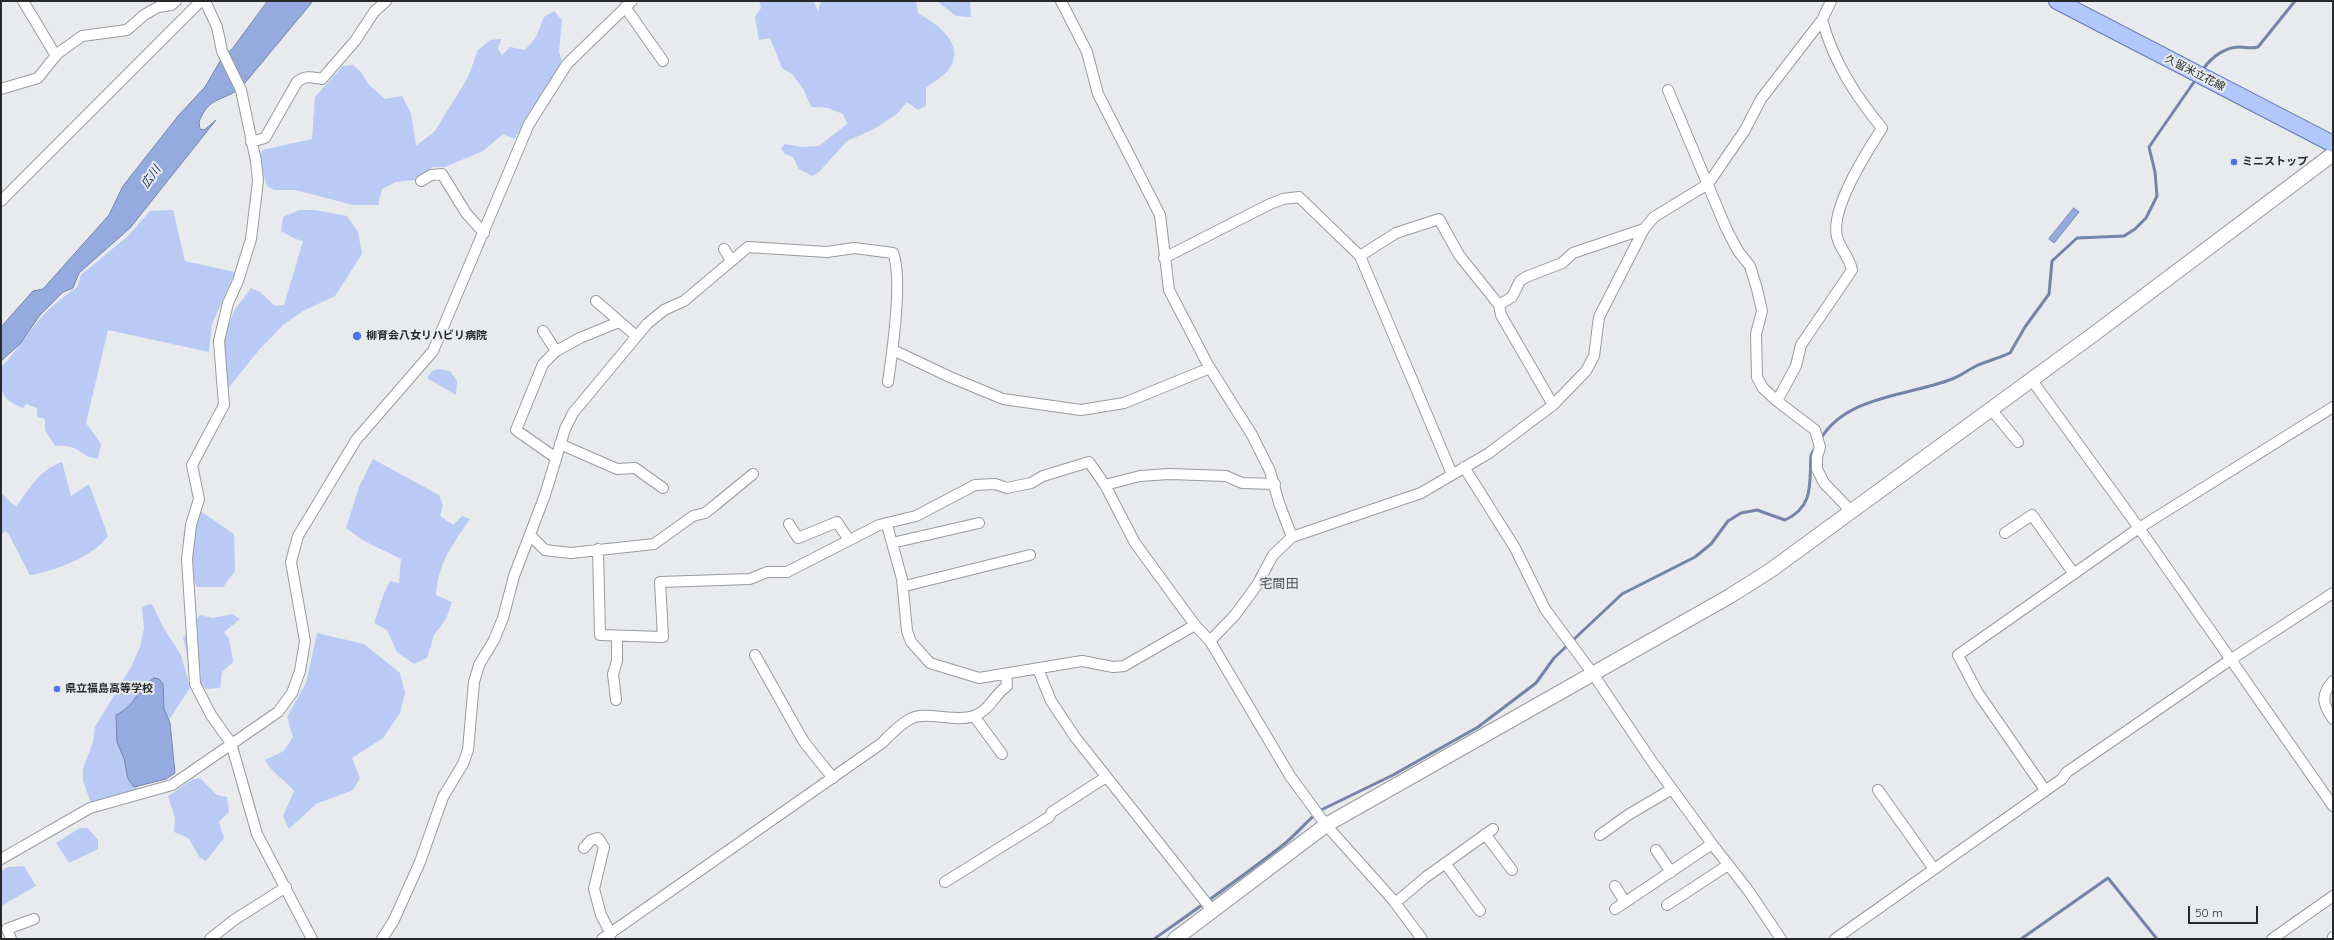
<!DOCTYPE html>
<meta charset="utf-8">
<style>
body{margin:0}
#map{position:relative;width:2334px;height:940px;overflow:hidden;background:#e8eaee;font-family:Quicksand,sans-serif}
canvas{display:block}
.frame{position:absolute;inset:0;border:2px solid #272829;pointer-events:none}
.scale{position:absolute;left:2188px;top:906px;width:70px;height:18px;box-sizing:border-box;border:2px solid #272829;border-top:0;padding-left:5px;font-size:12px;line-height:14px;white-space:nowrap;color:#272829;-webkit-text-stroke:3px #e8eaee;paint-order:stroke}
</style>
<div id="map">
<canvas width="2334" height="940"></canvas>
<div class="frame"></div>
<div class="scale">50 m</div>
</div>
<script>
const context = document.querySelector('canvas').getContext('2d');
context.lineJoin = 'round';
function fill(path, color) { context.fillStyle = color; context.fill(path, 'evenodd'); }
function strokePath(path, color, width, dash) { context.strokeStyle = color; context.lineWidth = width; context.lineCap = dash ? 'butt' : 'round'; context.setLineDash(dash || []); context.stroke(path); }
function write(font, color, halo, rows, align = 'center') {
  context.font = font + ' Quicksand,"Noto Sans JP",sans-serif'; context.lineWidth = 4; context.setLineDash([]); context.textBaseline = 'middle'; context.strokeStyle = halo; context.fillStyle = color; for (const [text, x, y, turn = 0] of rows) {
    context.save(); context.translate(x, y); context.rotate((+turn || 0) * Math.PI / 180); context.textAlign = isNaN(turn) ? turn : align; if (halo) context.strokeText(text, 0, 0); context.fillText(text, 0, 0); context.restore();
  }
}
fill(new Path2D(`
 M 759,1 L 813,1 L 818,11 L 821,1 L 916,1 L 918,13 C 937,24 965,43 950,68 C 946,75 933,82 926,88 L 926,106 L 918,110 L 907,102 L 897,114 L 874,129 L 847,141 L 819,172 L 812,176 L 799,169 L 793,157 L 785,154 L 781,149 L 785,144 L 802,147 L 819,146 L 847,124 L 843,114 L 828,108 L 811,107 L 804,90 L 792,74 L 782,68 L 770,38 L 759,40 L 755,17 L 761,8 Z
 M 937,1 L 970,1 L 971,17 L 956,16 Z
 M 554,11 L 562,20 L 559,52 L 563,65 L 514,139 L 503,134 L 483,151 L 445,167 L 433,167 L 415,180 L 396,182 L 382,189 L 378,205 L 353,205 L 295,190 L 274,190 L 267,186 L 259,161 L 262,150 L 312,139 L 315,97 L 343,66 L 353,65 L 361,72 L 369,85 L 385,99 L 402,96 L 411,113 L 416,146 L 435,131 L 468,77 L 478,50 L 490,40 L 501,39 L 498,49 L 502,55 L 510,47 L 525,50 L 536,37 L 544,17 Z
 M 173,210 L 185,261 L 235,272 L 212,324 L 209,352 L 108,330 L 86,423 L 101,444 L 98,459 C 77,456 82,444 55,446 L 45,430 L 45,419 L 37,417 L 37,408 L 26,404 L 23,408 C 0,399 1,392 1,367 C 16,352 25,337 38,321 C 49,308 63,297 77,287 L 81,275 L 129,235 L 150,211 Z
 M 299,210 L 315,210 L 347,216 L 358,232 L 362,254 L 335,296 L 303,311 L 283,325 L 259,350 L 226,391 L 223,341 L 234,311 L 251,288 L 260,292 L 275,306 L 284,305 L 303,241 L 295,239 L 281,231 L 283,217 Z
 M 438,369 L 450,371 L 457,381 L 456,395 L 427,378 L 432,371 Z
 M 373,459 L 439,495 L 443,505 L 440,516 L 453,525 L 462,516 L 470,519 C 451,547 439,561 436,595 L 452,602 L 446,619 L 434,635 L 427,658 L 414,664 L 397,652 L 387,630 L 374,623 L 384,593 L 390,581 L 399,583 L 401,559 L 364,541 L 346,528 L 359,487 Z
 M 62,462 L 71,496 L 89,484 L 108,536 C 93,557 56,570 32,575 L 30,575 L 9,535 L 6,531 L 1,534 L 1,493 L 16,507 C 30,488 39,470 62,462 Z
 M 199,510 L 234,534 L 235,571 L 223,587 L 197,587 C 185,564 195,534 199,510 Z
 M 152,604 L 163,627 L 181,655 L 190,688 L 167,723 L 140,786 L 130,792 L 91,803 L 83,781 L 83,769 L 93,742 L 95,727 L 131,667 L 140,647 L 144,628 L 142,608 L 146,605 Z
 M 232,614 L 240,619 L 224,632 L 229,639 L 233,662 L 222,672 L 220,688 L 206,689 C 192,676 188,656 183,638 L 200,615 L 213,618 Z
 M 317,633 L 364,644 L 400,673 L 405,693 L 400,713 L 383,738 L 352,758 L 360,778 L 353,790 L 316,804 L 289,829 L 283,816 L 294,791 C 284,779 272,773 265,760 L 284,751 L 293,737 L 287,717 L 306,683 Z
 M 200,778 L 217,795 L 227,797 L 229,812 L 219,822 L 224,838 L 206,861 L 200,858 L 188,838 L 174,832 L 175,818 L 168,796 L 193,779 Z
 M 80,828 L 88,828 L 98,840 L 98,849 L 69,863 L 56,843 Z
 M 24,866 L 36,886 L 1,906 L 1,871 L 8,867 Z`), '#b9cbf4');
const water = new Path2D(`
 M 268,1 L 313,1 L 244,84 C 239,87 236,92 231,94 C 214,102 207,102 199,122 L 200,129 L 204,130 L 216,120 L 130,228 L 79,273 L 73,288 L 63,292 L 40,315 L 20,344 L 1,361 L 1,327 L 33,291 L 43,289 L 109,215 L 123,186 L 178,116 L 205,87 L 222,58 L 232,49 Z
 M 2074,208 L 2079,212 L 2054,243 L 2049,239 Z
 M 154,678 L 159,679 L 163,684 L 164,709 L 170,723 L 175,773 L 166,779 L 134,787 L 128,779 L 124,758 L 117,742 L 116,715 C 136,706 138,687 154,678 Z`);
fill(water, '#95abe0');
strokePath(water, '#7484a9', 1);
strokePath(new Path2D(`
 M 2204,68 C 2212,57 2225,47 2239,47 C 2246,47 2251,49 2258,47 L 2295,1
 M 1820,440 C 1846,395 1909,396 1952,379 C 1960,376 1968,370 1976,366 C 1987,361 1999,358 2010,353 L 2025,327 L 2049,294 L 2052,261 L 2077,238 L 2124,236 L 2135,229 L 2146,218 L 2157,196 L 2155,172 L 2149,147 L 2194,82
 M 1154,939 C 1198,908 1241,878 1283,845 C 1297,834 1307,820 1321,810 L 1393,775 L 1478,727 L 1536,683 L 1554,658 L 1622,594 L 1695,557 L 1711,544 L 1728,521 L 1741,513 L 1757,510 L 1785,520 C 1815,506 1809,483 1811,455 L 1815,448
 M 2021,939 L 2108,878 L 2157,939`), '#7484a9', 3);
const street = new Path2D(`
 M 23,1 L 56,56
 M 205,1 L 217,27 L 222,51 L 241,90 L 256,161 L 258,181 L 251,239 L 238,281 L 228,303 L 219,341 L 224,405 L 192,465 L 199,499 L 191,525 L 187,559 L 195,684 L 211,715 L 231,743 L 257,834 L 312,939
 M 1061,1 L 1087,52 L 1098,94 L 1160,215 L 1169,290 L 1208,365 L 1252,435 L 1270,471 L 1279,503 L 1292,537
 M 625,7 L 663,61
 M 1,89 L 38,78 L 57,54 L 82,36 L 127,30 L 144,15 L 158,7 L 171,5 L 176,1
 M 1668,90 L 1726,228 L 1738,251 L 1750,266 L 1757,289 L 1762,311 L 1756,334 L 1757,377 L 1763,388 L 1777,401 L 1815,430 L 1820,447 L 1817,457 L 1817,469 L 1824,483 L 1852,512
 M 251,142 L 265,138 L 297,82 C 306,75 311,77 322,79 L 355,41 L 374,12 L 386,1
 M 421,181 L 431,175 L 442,174 L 466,213 L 484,233
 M 1,201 L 201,1
 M 724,249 L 731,260
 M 1360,256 L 1396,233 L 1439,219 L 1459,255 L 1499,305 L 1501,315 L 1553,405
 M 1164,258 L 1270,204 L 1283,199 L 1299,197 L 1360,256 L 1452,474
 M 596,301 L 620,322
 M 1499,305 L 1512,297 L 1520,281 L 1526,277 L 1562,263 L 1573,253 L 1644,229
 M 543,331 L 556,351
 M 893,350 L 950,377 L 1003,399 L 1081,410 L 1124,403 L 1210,368
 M 2031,379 L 2139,528 L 2333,806
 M 1777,401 L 1796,366 L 1801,345 L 1852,270 C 1850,258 1840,249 1837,237 C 1830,208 1867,152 1882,128 C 1854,94 1834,62 1822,20
 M 1990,408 L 2018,442
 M 560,444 L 617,469 L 635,468 L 663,488
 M 556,458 L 516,430 L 543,364 L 556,351 L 580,338 L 614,324 L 620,322 L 635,335
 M 1464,467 L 1515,548 L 1545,609 L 1593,674 L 1651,760 L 1712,844 L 1748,890 L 1781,939
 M 1105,485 L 1140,476 L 1169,474 L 1226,476 L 1242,483 L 1275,484
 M 789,524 L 798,538 L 837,522 L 849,540
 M 887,525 L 902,579 L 907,631 L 911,642 L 930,663 L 979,678 L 1082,661 L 1113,667 L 1124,666 L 1195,625
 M 2005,533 L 2032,515 L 2074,574
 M 530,535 L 545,550 L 553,551 L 571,553 L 654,544 L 693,516 L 705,513 L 714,506 L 753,474
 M 892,543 L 979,523
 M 598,549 L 600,635 L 663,637 L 660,582 L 750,579 L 767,572 L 787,572 L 879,525 L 916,516 L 975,485 L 995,484 L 1007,488 L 1031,483 L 1043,476 L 1089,462 L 1105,485 L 1135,543 L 1195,625 L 1210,641 L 1290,776 L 1326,825 L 1393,900 L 1422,939
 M 909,585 L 1030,555
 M 1210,641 L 1235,615 L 1257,585 L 1273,555 L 1292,537 L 1421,493 L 1489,453 L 1553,405 L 1586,371 L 1594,356 L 1599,317 L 1644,229 L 1654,217 L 1708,184 L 1745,130 L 1761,99 L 1822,20 L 1831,1
 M 755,655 L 804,742 L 833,778
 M 1038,669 L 1051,701 L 1075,737 L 1212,910
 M 2333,681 C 2320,695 2323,705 2333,719
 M 616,700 L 613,674 L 617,661 L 617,636
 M 974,716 L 1002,754
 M 1878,790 L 1934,869
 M 2045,790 L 1978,693 L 1958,655 L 2139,528 L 2333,407
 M 1485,834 L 1512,870
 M 1600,835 L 1628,815 L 1672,789
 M 584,848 L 591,840 L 598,838 L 604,847 L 594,889 L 601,915 L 611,934
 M 1656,850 L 1671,872
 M 1,859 L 90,808 L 172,785 L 278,712 L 292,693 L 300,671 L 305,641 L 291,562 L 298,536 L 356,440 L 433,351 L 529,124 L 567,64 L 632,1
 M 1445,863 L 1480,911
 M 945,882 L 1049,817 L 1052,812 L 1106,777
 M 1615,886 L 1625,902
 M 1395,903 L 1426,877 L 1493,829
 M 1667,905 L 1728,865
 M 1615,909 L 1712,844
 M 11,939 L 7,929 L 34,919
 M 210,939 L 234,920 L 286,887
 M 382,939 L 394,920 L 420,862 L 443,797 L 463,764 L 468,750 L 474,682 L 479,665 L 494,640 L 503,618 L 514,576 L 545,495 L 565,429 L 573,413 L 647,324 L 664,310 L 684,301 L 748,247 L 827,252 L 854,248 L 893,253 C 903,277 892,355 888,382
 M 602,939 L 882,743 C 890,735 899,725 910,719 C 926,710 954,723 974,716 C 990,710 994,695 1007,686 L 1006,674
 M 1835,939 L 2062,779 L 2067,772 L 2230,660 L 2333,593
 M 2272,939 L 2333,896
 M 2333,939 L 2333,937`);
const secondary = new Path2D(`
 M 1175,939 L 1326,825 L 1730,596 L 1771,570 L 2094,334 L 2333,154`);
const primary = new Path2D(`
 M 2057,1 L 2333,144`);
strokePath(street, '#999b9e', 12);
strokePath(secondary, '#999b9e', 16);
strokePath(primary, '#6078b1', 18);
strokePath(street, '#fff', 10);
strokePath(secondary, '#fff', 14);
strokePath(primary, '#b2c8fc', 16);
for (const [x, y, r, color] of [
 [2234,162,4,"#4b74e7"],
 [357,336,5,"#4b74e7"],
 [57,689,4,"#4b74e7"]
]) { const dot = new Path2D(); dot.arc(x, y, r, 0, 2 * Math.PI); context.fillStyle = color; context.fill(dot); strokePath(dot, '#e8eaee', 1.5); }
write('11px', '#272829', '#e8eaee', [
 ["久留米立花線",2195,73,27]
]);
write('bold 11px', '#272829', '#e8eaee', [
 ["ミニストップ",2242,162],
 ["柳育会八女リハビリ病院",366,336],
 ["県立福島高等学校",65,689]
], 'left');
write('italic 12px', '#1c316f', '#e8eaee', [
 ["広川",151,177,-55]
]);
write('13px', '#4e4f52', '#e8eaee', [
 ["宅間田",1279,584]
]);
</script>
